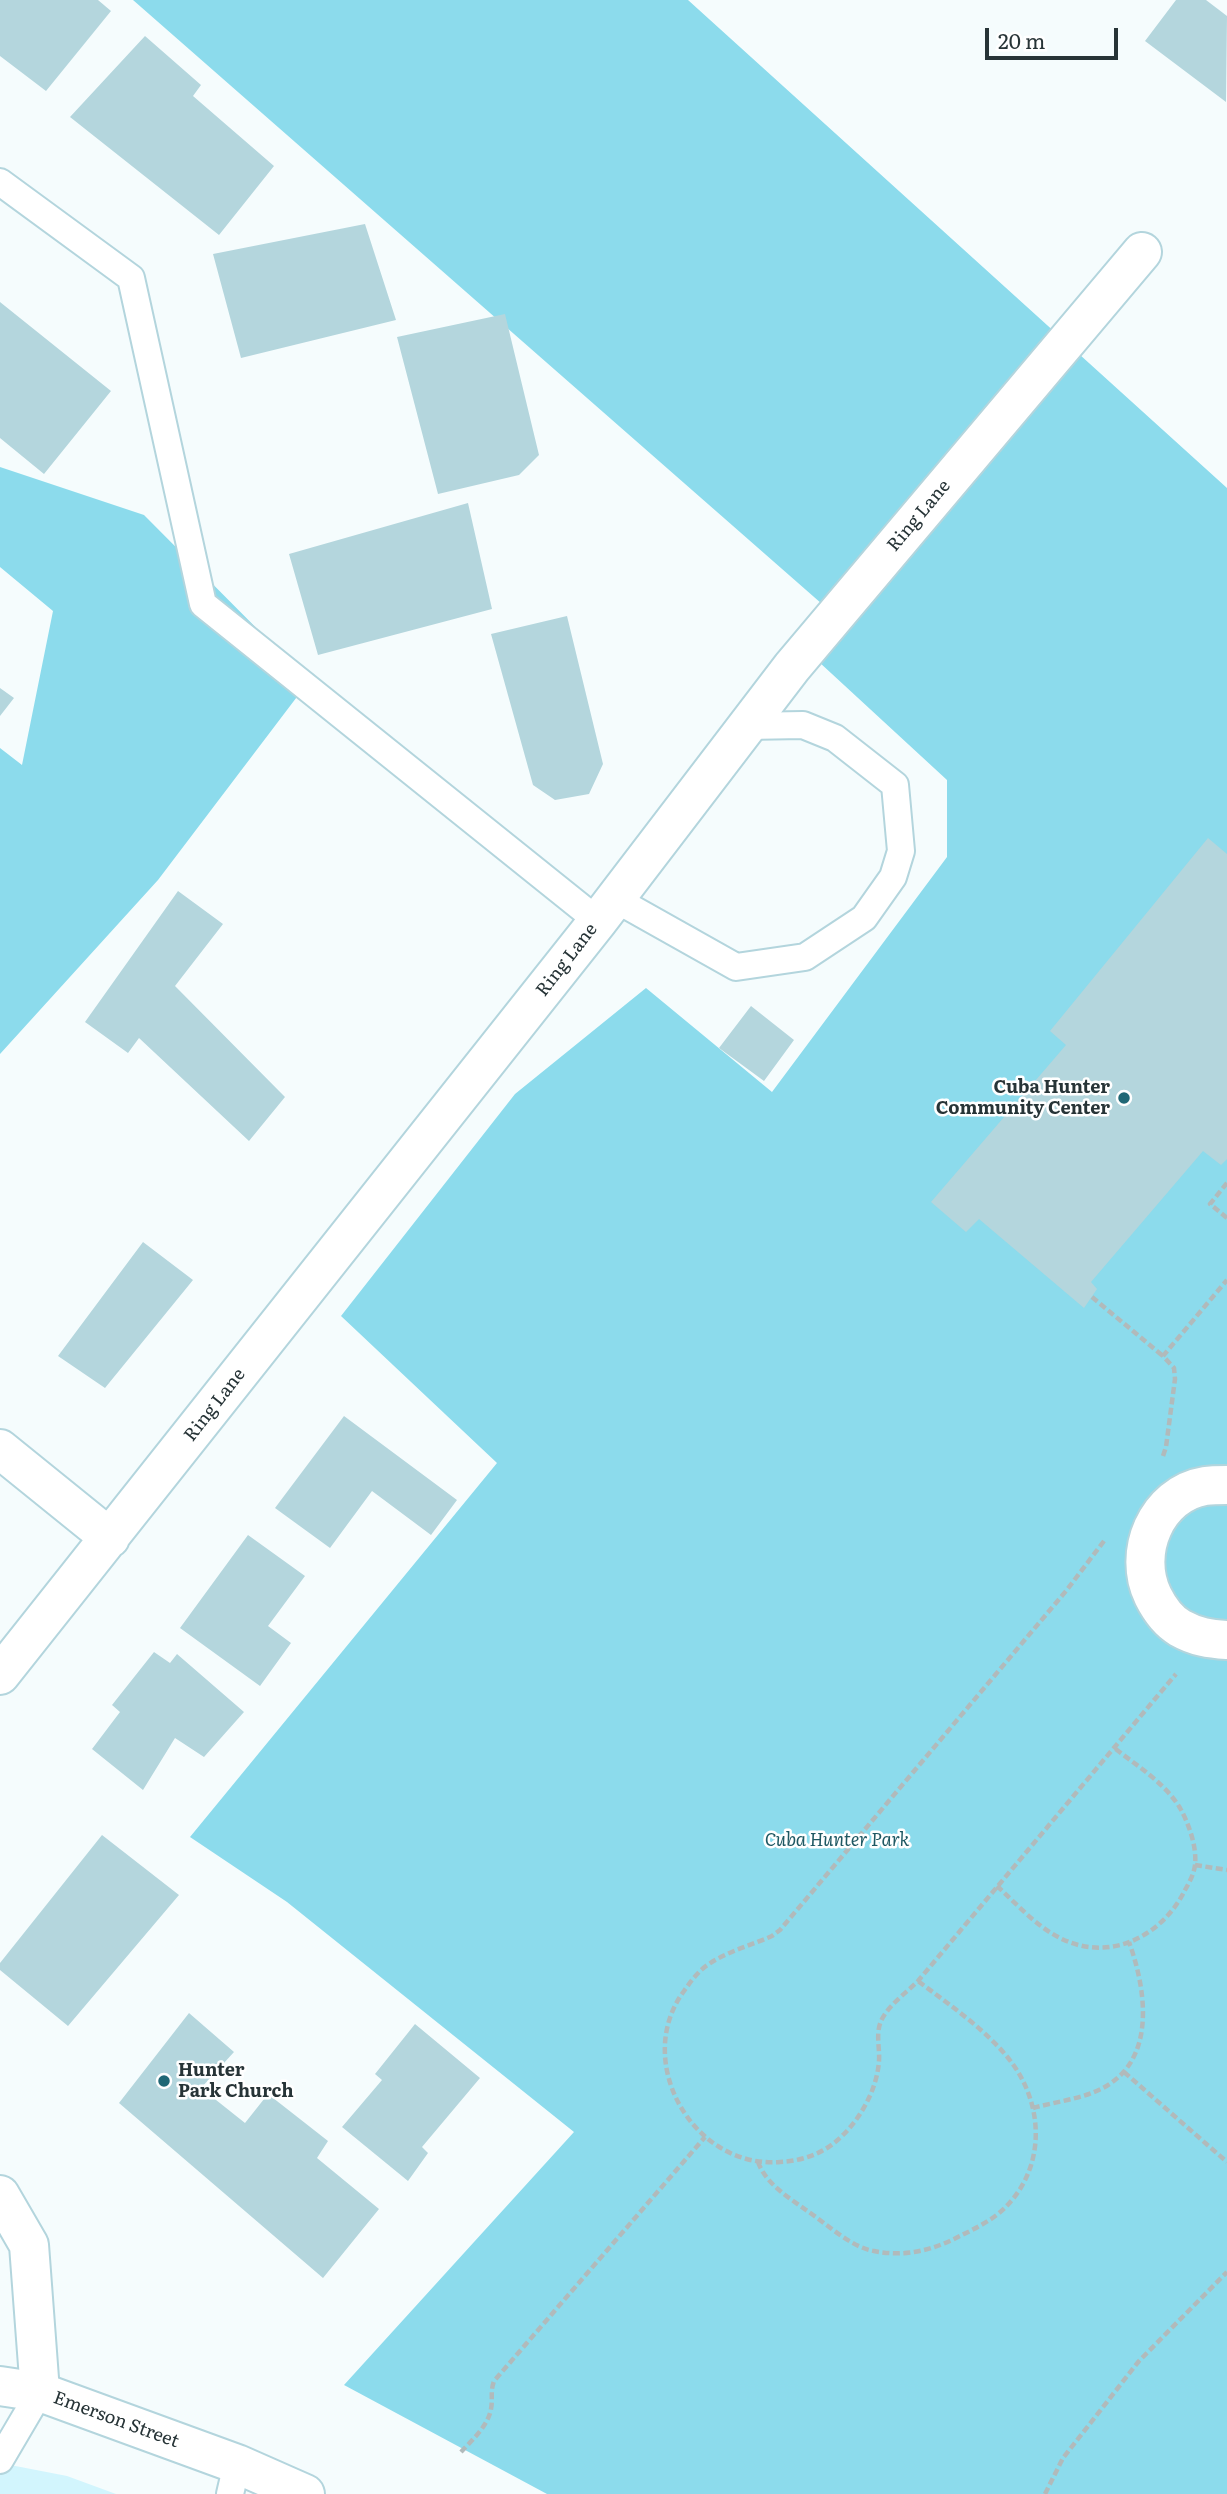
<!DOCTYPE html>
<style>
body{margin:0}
#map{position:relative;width:1227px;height:2494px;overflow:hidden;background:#f5fcfd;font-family:Literata,serif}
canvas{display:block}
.scale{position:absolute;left:985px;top:28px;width:133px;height:32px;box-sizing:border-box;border:4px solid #273437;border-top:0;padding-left:9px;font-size:21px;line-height:24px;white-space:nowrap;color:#273437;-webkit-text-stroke:5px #fff;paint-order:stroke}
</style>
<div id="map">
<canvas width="1227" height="2494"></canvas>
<div class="scale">20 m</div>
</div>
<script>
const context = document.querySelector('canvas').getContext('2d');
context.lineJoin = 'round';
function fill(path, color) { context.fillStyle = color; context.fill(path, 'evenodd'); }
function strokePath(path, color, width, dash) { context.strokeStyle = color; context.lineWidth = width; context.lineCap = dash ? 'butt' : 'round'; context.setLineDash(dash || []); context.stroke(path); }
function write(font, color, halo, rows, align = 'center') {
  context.font = font + ' Literata,serif'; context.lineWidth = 5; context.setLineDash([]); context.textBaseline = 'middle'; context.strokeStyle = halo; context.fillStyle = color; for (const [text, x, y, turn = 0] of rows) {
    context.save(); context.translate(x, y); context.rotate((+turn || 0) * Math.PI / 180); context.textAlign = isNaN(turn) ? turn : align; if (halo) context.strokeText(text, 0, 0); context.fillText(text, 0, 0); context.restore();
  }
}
fill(new Path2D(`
 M 0,2463 L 67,2476 L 116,2494 L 0,2494 Z`), '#d2f5fd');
fill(new Path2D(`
 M 133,0 L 688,0 L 1227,488 L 1227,2494 L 547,2494 L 344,2385 L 574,2132 L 287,1902 L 190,1837 L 497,1463 L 341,1316 L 515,1094 L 646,988 L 772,1092 L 947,857 L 947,780 L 819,662 L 830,611 Z
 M 0,467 L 144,515 L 309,681 L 158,880 L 0,1054 L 0,748 L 22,765 L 53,611 L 0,567 Z`), '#8cdbec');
fill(new Path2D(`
 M 0,0 L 98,0 L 111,11 L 46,91 L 0,56 Z
 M 1176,0 L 1206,0 L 1227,16 L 1226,102 L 1145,41 Z
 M 145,36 L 201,85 L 193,96 L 274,166 L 219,235 L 70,117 Z
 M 365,224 L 396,320 L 241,358 L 213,254 Z
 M 0,302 L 111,391 L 44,474 L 0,438 Z
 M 505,314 L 539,455 L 519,475 L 438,494 L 397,337 Z
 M 468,503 L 492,609 L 318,655 L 289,554 Z
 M 567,616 L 603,764 L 589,794 L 555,800 L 533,785 L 491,634 Z
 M 0,688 L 14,698 L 0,716 Z
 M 1208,838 L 1227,854 L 1227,1159 L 1221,1165 L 1203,1151 L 1091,1282 L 1097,1289 L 1084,1308 L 979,1219 L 966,1232 L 931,1202 L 1066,1045 L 1050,1031 Z
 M 178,891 L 223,924 L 175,986 L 285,1097 L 249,1141 L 139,1038 L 128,1053 L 85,1022 Z
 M 751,1006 L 794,1040 L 764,1081 L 719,1048 Z
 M 143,1242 L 193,1280 L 105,1388 L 58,1356 Z
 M 344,1416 L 457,1500 L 431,1535 L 372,1491 L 330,1548 L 275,1508 Z
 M 248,1535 L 305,1576 L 268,1626 L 291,1643 L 260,1686 L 180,1628 Z
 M 154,1652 L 170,1663 L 177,1654 L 244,1712 L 204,1757 L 175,1738 L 143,1790 L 92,1749 L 120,1712 L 112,1705 Z
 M 102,1835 L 179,1895 L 68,2026 L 0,1970 L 0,1963 Z
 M 189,2013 L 234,2052 L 201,2088 L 245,2123 L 268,2094 L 328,2141 L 317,2158 L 379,2209 L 323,2278 L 119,2103 Z
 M 415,2024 L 480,2078 L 422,2147 L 428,2153 L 408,2181 L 342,2127 L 382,2080 L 375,2074 Z`), '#b4d6dd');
const lane = new Path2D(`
 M 0,182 L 131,278 L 203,604 L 598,921
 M 615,899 L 736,967 L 805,957 L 864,918 L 893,877 L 901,851 L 895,785 L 835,738 L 803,725 L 746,726
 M 0,2460 L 40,2392
 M 230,2494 L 237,2464`);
const street = new Path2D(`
 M 0,1449 L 110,1538
 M 1227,1485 C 1220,1485 1212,1485 1205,1486 C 1156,1494 1132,1553 1153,1596 C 1159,1608 1168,1621 1180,1628 C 1196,1637 1210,1639 1227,1640
 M 0,1675 L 598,921 L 792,667 L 1142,252`);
const secondary = new Path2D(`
 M 0,2195 L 29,2245 L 40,2392`);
const primary = new Path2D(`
 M 40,2392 L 237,2464 L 305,2494`);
const highway = new Path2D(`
 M 0,2386 L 40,2392`);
strokePath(lane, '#b3d5dd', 30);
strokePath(street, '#b3d5dd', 42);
strokePath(secondary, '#b3d5dd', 42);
strokePath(primary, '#b3d5dd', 42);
strokePath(highway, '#b3d5dd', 42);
strokePath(new Path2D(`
 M 1227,1183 L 1210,1204 L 1227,1218
 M 1092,1297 L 1163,1356
 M 1163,1456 L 1166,1447 L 1175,1379 L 1174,1368 L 1163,1356 L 1227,1280
 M 1104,1541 L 1066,1591 L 780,1930 L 772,1936 C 752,1945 728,1951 709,1964 C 699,1970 691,1981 684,1991 C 632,2061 693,2169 780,2162 C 800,2161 819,2155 834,2143 C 858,2124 877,2091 879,2061 C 880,2048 875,2032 882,2019 C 890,2004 906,1993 918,1981 L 1176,1674
 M 1195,1865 L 1227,1870
 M 997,1886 C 1019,1906 1040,1931 1069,1942 C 1116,1960 1164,1933 1185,1890 C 1189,1883 1194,1874 1195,1865 C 1197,1847 1189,1824 1180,1808 C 1165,1783 1136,1765 1113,1747
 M 1124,2072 L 1227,2162
 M 1033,2108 C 1058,2101 1090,2098 1111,2083 C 1156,2052 1145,1986 1129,1942
 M 758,2162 C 766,2184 788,2197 806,2210 C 826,2223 850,2247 874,2251 C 903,2257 930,2251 956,2238 C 970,2231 985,2224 998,2214 C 1039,2180 1046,2125 1022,2079 C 1002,2040 952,2007 918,1981
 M 461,2452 C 472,2440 488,2426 491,2409 C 493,2399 490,2392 494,2381 L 705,2137
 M 1045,2494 L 1063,2458 L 1139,2361 L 1227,2272`), '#b1babb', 4.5, [7, 3.5]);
strokePath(lane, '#fff', 26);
strokePath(street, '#fff', 38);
strokePath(secondary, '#fff', 38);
strokePath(primary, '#fff', 38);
strokePath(highway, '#fff', 38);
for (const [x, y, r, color] of [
 [1124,1098,7,"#206775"],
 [164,2081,7,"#206775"]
]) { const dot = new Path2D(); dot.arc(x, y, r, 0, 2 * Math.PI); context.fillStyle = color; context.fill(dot); strokePath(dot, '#fff', 2.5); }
write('18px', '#273437', '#fff', [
 ["Ring Lane",919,516,-50],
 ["Ring Lane",567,960,-52],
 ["Ring Lane",215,1405,-52],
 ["Emerson Street",116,2420,20]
]);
write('bold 18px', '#273437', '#fff', [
 ["Cuba Hunter",1110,1088],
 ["Community Center",1110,1109],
 ["Hunter",178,2071,"left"],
 ["Park Church",178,2092,"left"]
], 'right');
write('italic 18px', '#1e5863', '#fff', [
 ["Cuba Hunter Park",837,1841]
]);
</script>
